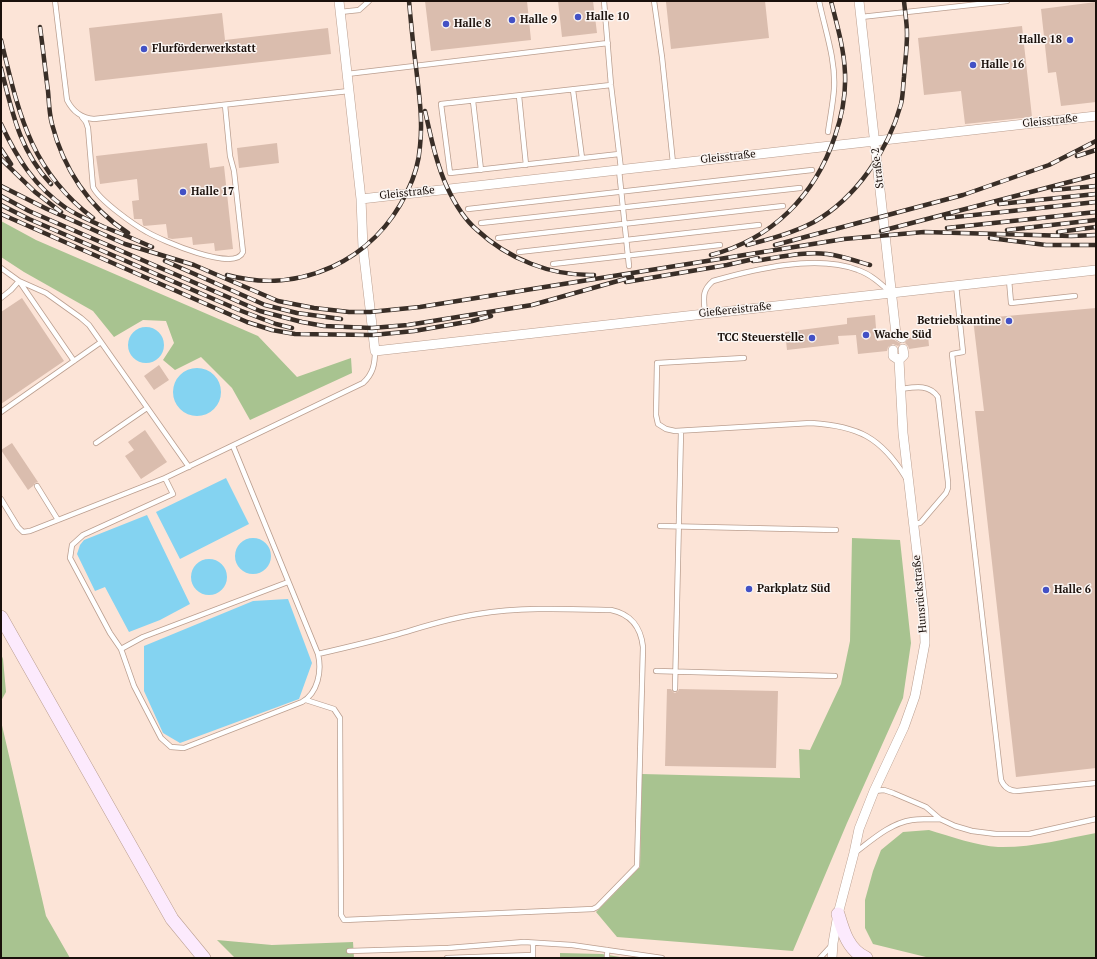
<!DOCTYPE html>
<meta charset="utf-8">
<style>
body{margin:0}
#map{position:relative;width:1097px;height:959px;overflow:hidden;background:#fce4d7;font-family:"PT Serif",serif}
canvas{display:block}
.frame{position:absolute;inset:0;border:2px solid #1a100b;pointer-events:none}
</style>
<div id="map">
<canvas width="1097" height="959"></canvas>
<div class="frame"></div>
</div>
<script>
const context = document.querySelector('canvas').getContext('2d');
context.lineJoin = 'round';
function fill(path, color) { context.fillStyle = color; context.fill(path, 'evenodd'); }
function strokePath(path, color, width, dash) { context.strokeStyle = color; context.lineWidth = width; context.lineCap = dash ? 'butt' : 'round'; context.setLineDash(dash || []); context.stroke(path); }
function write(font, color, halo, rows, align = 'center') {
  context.font = font + ' "PT Serif",serif'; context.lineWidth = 3; context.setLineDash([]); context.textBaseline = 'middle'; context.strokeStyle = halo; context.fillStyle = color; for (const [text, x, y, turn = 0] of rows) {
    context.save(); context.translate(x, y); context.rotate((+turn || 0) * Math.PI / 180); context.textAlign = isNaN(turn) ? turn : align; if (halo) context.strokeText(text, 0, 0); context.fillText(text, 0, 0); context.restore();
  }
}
fill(new Path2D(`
 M 1,221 L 36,240 L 258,336 L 297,377 L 351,358 L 352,373 L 250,420 L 232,388 L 201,357 L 175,370 L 163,360 L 174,343 L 166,321 L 143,320 L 114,337 L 93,311 L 24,272 L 1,257 Z
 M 852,538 L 900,540 L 911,643 L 903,698 L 847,823 L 793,951 L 617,937 L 596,912 L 640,867 L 642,774 L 800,778 L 799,749 L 810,750 L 841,684 L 850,641 Z
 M 1,654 L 3,659 L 6,692 L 1,701 Z
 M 1,721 L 46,916 L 70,958 L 1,958 Z
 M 929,830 C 949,836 978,846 998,847 C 1031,848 1064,839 1096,833 L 1096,958 L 930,958 L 873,944 L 865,928 L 865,900 L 873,871 L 881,850 L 903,832 Z
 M 217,940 L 272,945 L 353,942 L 354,958 L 235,958 Z
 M 560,953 L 602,954 L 626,958 L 560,958 Z`), '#a8c390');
fill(new Path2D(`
 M128 345a18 18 0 1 1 36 0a18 18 0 1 1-36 0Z
 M173 392a24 24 0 1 1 48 0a24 24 0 1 1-48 0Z
 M 226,478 L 249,524 L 180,559 L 156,512 Z
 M 147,515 L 190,604 L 160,620 L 129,632 L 105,587 L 95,591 L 77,554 L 80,545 L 84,540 Z
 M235 556a18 18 0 1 1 36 0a18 18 0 1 1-36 0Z
 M191 577a18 18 0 1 1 36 0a18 18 0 1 1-36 0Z
 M 288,599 L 312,663 L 299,699 L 180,743 L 163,733 L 144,691 L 144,646 L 253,601 Z`), '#84d3f1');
fill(new Path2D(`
 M 425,1 L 527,1 L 531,40 L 431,51 Z
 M 558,1 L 593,1 L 597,33 L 562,37 Z
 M 672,1 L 765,1 L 769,38 L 671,49 L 666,2 Z
 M 1096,2 L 1096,102 L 1061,106 L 1056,72 L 1048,73 L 1041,9 Z
 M 222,13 L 225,40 L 328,28 L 331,54 L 95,81 L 89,28 Z
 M 1022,26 L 1032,117 L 965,124 L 961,91 L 924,95 L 918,38 Z
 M 207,143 L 210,168 L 224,166 L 233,249 L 215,251 L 214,243 L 193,245 L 192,237 L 172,239 L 168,238 L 166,224 L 144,226 L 143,225 L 142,219 L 134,219 L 132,201 L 139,200 L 137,179 L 100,184 L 96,156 Z
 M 277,143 L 279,163 L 239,168 L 237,148 Z
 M 22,298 L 64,361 L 1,404 L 1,312 Z
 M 1096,308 L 1096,768 L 1016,777 L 975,411 L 984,411 L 973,319 Z
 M 875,315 L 877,341 L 893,339 L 901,344 L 898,346 L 893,344 L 888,347 L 887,351 L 858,354 L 856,335 L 838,336 L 839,344 L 787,350 L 785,332 L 847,324 L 847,318 Z
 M 928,335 L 929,346 L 909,349 L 908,346 L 905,343 L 908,338 Z
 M 159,365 L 169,380 L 154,390 L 144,376 Z
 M 145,430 L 167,462 L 141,479 L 125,456 L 134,450 L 128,442 Z
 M 12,443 L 38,482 L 35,483 L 33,486 L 28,490 L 1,450 Z
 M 667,689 L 671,689 L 673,692 L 675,693 L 678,691 L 679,689 L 778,691 L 776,768 L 665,766 Z`), '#dabdae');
const lane = new Path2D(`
 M 55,1 L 67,100 C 73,112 81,118 94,119 L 349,91
 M 604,1 L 611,85 L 621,169
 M 654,1 L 662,57 L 673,163
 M 819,1 C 825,30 836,60 834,89 C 833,103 830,118 828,132
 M 340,12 L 359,10 L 369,1
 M 861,17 L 1007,1
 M 347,74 L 608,43
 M 611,85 L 441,104 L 450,173 L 619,154
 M 573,90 L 582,158
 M 519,96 L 526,165
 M 473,101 L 481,170
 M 82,117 L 86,122 L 88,128 L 93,187 C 99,200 134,225 147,232 C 161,240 235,273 243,252 L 234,171 L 230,156 L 225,105
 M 619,170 L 629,266
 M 468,209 L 812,170
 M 481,223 L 800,188
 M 498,238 L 783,206
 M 519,252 L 759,225
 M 553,264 L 720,245
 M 1,268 L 19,281 L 46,293 L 81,318 L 89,325 L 189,467
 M 1009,280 L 1011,303 L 1075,296
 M 956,285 L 963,352 L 952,354 L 1001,780 C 1004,787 1009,791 1017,791 L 1096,783
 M 1,298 L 11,290 L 19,281 L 74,361
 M 705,314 C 704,299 701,291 713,281 C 755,269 816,254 858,270 C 870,274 880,283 890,292
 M 744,358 L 657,363 L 656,415 L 658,424 L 666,429 L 675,431 L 811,423 C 858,426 881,437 906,478
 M 901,389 C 915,387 929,384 938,397 L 948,482 L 948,488 L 946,493 L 922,521 L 920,523 L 913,524
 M 1,412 L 101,342
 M 96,443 L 147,408
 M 165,478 L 173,494 L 83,535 L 72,545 L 70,558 L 110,633 L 121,649 L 134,686 L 161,738 L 171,747 L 184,748 L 302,702 C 318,693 322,671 318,654 L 233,446
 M 37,486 L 58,520
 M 1,499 L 18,527 L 23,532 L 30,531 L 165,478 L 363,383 C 373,374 375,364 375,351
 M 660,526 L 836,530
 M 121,649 L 143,637 L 288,582
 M 656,671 L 835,676
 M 675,689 L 681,431
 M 306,700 L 334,709 L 340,718 L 341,915 L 344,920 L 593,909 L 597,907 L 637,866 L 643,647 C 641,628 631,614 611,610 C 567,609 522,607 478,614 C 449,618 423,627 395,635 C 370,642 344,648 318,654
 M 874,791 L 884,790 L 893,793 L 926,807 L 940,819 L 955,826 L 972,831 L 996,834 L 1029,834 L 1096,819
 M 856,852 C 873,839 891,823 912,820 C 921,819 931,819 940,819
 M 349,951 L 448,948 L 524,942 L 572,945 L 662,958
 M 533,957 L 533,943
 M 447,958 L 533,955
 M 607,958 L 607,950
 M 820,958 L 832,945`);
const street = new Path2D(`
 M 339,1 L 361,199 L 363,248 L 375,351 L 1096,270
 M 859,1 L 896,334 L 902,338
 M 361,199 L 1096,116
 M 893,350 L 893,356 L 899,360
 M 899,360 L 904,355 L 903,349
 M 832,958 L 833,943 L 838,914 L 854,853 L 859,829 L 874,791 L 904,727 L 915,696 L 925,643 L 924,613 L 903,433 L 899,360`);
const secondary = new Path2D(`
 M 1,617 L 172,919 L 204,958
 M 838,914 C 843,931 848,950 866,958`);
strokePath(lane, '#ba9e8f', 6);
strokePath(street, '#ba9e8f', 10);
strokePath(secondary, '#ba9e8f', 14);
strokePath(lane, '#fff', 4.5);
strokePath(street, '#fff', 9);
strokePath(secondary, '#fceafd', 13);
const rail = new Path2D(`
 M 40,27 C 43,48 45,69 48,91 C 49,101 49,113 52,124 C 63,168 89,208 128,233
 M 1,40 C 19,114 30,170 93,218
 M 1,68 C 12,111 19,150 51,184
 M 425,111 C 431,137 436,163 447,187 C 454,202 464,219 477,230 C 508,259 551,276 594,275
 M 1,124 C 17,158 34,186 66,208 C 78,216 91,221 104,227 C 120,233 136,240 152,247
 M 1,149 L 11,164
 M 1077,156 L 1096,150
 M 1,159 L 35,192 L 61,212
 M 1,186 L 47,209 L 125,244 L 194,265 L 278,301 L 314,308 L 349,312 L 370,312 L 420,307 L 844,239 L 924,232 L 1071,236 L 1096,235
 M 1053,190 L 1096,186
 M 1,196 L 29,211 L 260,311 L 302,322 L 324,326 L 372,328 L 408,325 L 532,305 L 632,277
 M 999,204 L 1096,194
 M 1,205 L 29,219 L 239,310 L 276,324 L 292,328
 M 1,214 L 247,322 L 272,330 L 295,334 L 373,335 L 414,331 L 472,321 L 491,316
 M 946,218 L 1096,202
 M 947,228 L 1096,212
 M 1007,230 L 1096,220
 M 881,231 L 1096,175
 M 1058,232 L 1096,227
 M 990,238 L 1046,245 L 1096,245
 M 747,245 C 770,239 793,233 814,222 C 856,198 888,151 901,104 C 903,96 903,86 904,77 C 905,63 907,48 907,34 C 907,23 905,12 904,1
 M 775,245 L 963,195 L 1049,165 L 1096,141
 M 711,255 C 772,239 815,196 835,136 C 842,116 846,94 845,73 C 844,48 837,25 831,1
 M 165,261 L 265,305 L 297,313 L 341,319
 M 753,261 C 777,258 803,251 827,254 C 842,256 856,261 870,265
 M 227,275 C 300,295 374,261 407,192 C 414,178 419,162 420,146 C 423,120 419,94 416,67 C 413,45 411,23 409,1
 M 626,282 L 727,265 L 758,258`);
strokePath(rail, '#392e27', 4.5);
strokePath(rail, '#fbf5f2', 3, [9]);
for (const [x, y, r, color] of [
 [578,17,4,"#4351c5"],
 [512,20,4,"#4351c5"],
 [446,24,4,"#4351c5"],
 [1070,40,4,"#4351c5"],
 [144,49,4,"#4351c5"],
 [973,65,4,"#4351c5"],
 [183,192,4,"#4351c5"],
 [1009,321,4,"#4351c5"],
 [866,335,4,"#4351c5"],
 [812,338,4,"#4351c5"],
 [749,589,4,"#4351c5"],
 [1046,590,4,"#4351c5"]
]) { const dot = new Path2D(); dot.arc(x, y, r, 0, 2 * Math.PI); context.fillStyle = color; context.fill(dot); strokePath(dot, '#fbf5f2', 1.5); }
write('bold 11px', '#1a100b', '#fbf5f2', [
 ["Halle 10",586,17],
 ["Halle 9",520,20],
 ["Halle 8",454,24],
 ["Halle 18",1062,40,"right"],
 ["Flurförderwerkstatt",152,49],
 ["Halle 16",981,65],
 ["Halle 17",191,192],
 ["Betriebskantine",1001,321,"right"],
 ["Wache Süd",874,335],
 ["TCC Steuerstelle",804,338,"right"],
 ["Parkplatz Süd",757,589],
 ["Halle 6",1054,590]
], 'left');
write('11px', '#1a100b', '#fbf5f2', [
 ["Gleisstraße",1050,121,-6],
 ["Gleisstraße",728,157,-6],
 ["Straße 2",878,168,-97],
 ["Gleisstraße",407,193,-6],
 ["Gießereistraße",735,310,-6],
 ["Hunsrückstraße",920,594,-95]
]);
</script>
